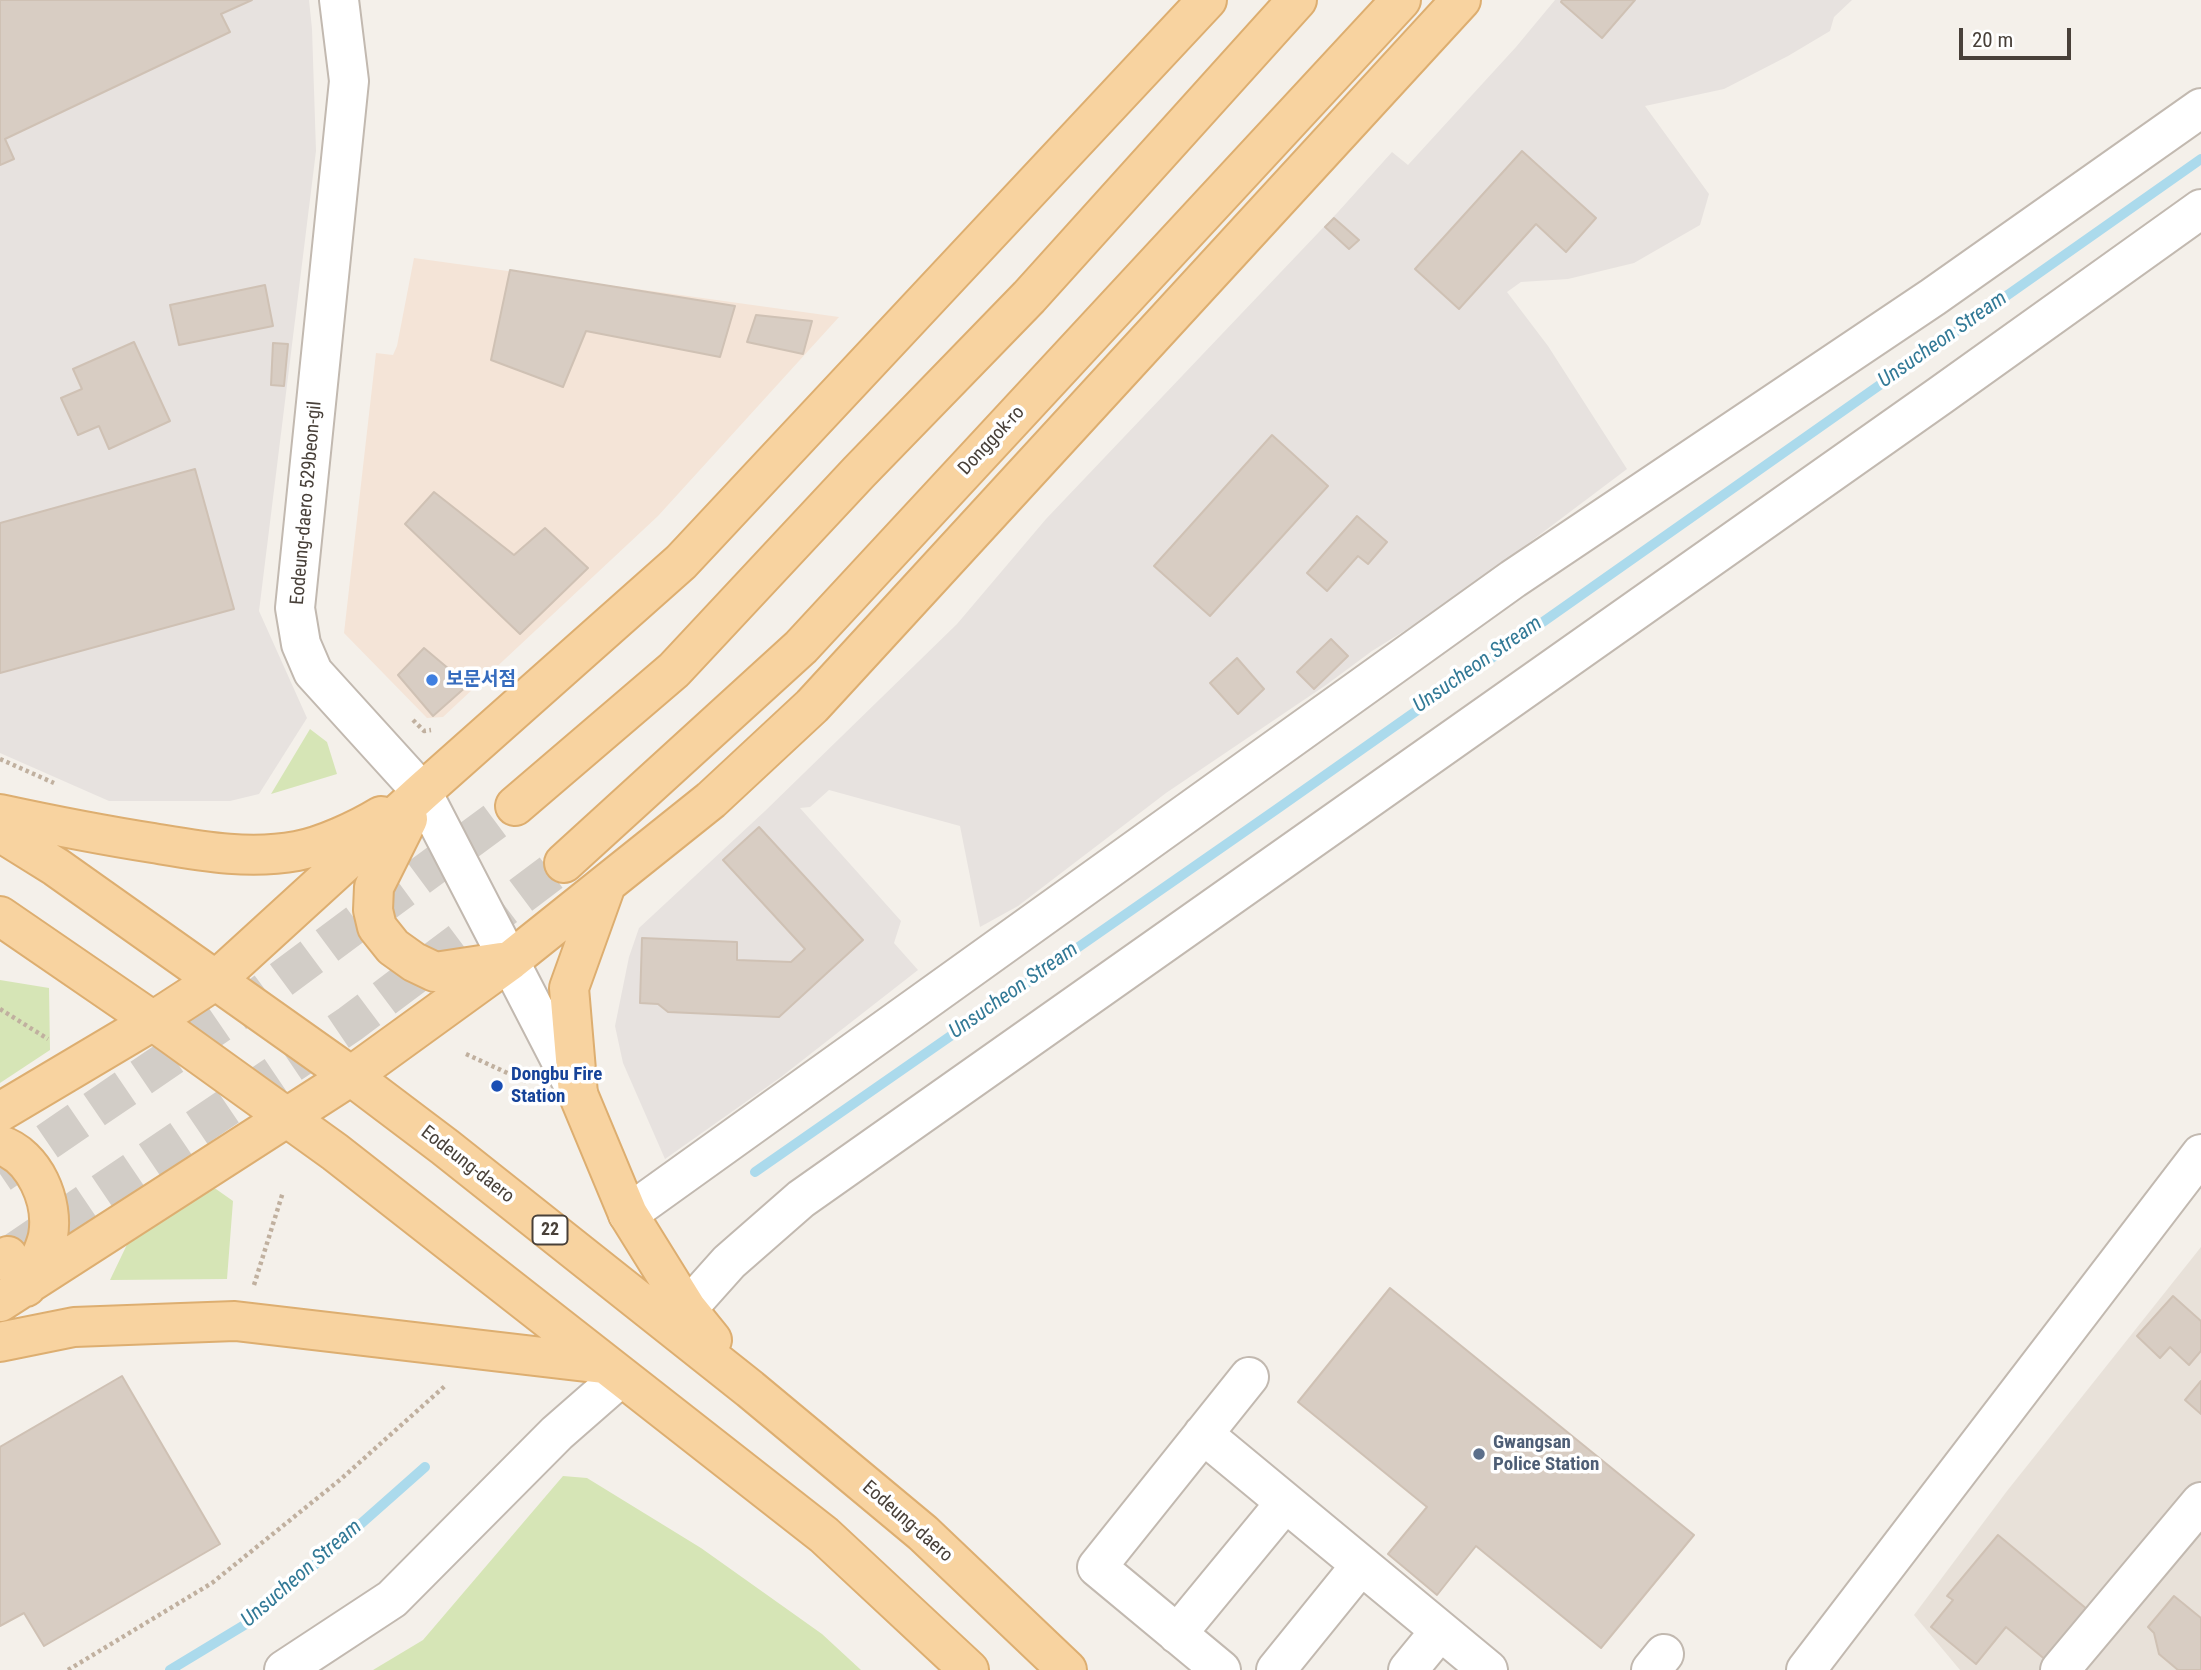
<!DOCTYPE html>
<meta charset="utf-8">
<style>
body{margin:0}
#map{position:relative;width:2201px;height:1670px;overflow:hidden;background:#f4f0ea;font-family:"Roboto Condensed",sans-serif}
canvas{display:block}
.scale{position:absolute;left:1959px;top:28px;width:112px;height:32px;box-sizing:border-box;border:4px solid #484039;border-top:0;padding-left:9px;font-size:21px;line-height:24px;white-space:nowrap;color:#484039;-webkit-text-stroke:5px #fff;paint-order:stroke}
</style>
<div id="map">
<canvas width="2201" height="1670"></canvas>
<div class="scale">20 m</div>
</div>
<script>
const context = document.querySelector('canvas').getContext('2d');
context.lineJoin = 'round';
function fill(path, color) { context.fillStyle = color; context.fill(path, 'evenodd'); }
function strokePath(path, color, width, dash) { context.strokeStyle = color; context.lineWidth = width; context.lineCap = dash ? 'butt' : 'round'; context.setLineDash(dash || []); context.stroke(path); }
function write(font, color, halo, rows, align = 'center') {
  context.font = font + ' "Roboto Condensed","Noto Sans KR",sans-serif'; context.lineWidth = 7; context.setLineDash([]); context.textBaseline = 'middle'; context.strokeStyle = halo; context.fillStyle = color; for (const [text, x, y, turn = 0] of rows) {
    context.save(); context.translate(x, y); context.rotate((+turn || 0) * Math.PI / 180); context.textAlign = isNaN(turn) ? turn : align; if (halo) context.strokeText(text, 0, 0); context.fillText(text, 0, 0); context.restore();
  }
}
fill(new Path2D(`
 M 2201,1247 L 2201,1670 L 1960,1670 L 1914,1615 L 2007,1491 Z`), '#e8e1d9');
fill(new Path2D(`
 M 414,258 L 839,317 L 658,516 L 443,717 L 427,718 L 344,633 L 376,353 L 393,355 L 397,346 Z`), '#f4e4d7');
fill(new Path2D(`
 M 0,0 L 309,0 L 312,29 L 316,151 L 259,611 L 307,718 L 259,794 L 230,801 L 109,801 L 0,753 Z
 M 1555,0 L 1852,0 L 1834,17 L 1830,31 L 1788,56 L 1724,89 L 1645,106 L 1709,194 L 1700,225 L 1634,263 L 1568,279 L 1521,282 L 1507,292 L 1548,346 L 1627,469 L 1449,603 L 1372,651 L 1326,685 L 1166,793 L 1018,906 L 980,927 L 960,826 L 829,790 L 810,807 L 800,808 L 901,921 L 894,943 L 918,970 L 781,1077 L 665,1159 L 623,1063 L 615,1026 L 629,957 L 639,928 L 765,811 L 957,624 L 1046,519 L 1338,212 L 1392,152 L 1408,165 L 1516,47 Z`), '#e7e2df');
fill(new Path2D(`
 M 310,729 L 327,742 L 337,774 L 271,794 Z
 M 0,980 L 49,988 L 50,1050 L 0,1083 Z
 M 206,1182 L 233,1201 L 227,1279 L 110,1280 L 133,1232 Z
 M 563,1476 L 587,1478 L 701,1548 L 822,1634 L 861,1670 L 373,1670 L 423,1640 Z`), '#d6e5b6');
strokePath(new Path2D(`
 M 755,1172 L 1277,809 L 2201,159
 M 170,1670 L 251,1621 L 425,1467`), '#abdaec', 10);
const building = new Path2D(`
 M 0,0 L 252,0 L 221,14 L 230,32 L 5,139 L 14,159 L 0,165 Z
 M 1562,0 L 1635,0 L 1602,38 L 1561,2 Z
 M 1522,151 L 1596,218 L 1566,252 L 1536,224 L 1459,309 L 1415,269 Z
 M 1334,218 L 1359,240 L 1349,249 L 1325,227 Z
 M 510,270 L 735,306 L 720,357 L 586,331 L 563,387 L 491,360 Z
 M 265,285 L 273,326 L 179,345 L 170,305 Z
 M 756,315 L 812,321 L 803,354 L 747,342 Z
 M 134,342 L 170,421 L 109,449 L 99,426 L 78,435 L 61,398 L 82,389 L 73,369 Z
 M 273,343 L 288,344 L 284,386 L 271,385 Z
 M 1272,435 L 1328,486 L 1210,616 L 1154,566 Z
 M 195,469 L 234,609 L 0,673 L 0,523 Z
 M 434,492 L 514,555 L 545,528 L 588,568 L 520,634 L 405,524 Z
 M 1357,516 L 1387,542 L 1368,564 L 1358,556 L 1327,591 L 1307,573 Z
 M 1331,639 L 1348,656 L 1314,689 L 1297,672 Z
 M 424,648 L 468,685 L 433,716 L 398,675 Z
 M 1237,658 L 1264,689 L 1238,714 L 1210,683 Z
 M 759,827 L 863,940 L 779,1017 L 668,1012 L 658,1004 L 640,1003 L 642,938 L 737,942 L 737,960 L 791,962 L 805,949 L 723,860 Z
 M 1390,1288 L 1694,1535 L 1601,1648 L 1476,1546 L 1437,1595 L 1388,1554 L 1427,1507 L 1298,1402 Z
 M 2173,1296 L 2201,1321 L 2201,1351 L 2189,1365 L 2170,1347 L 2160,1358 L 2137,1336 Z
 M 122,1376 L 220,1544 L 44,1646 L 24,1613 L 0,1626 L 0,1447 Z
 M 2201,1381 L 2201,1414 L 2185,1400 Z
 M 1998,1535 L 2094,1615 L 2053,1666 L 2006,1627 L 1976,1664 L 1931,1627 L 1953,1600 L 1947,1596 Z
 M 2174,1596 L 2201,1618 L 2201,1670 L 2178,1670 L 2159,1654 L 2154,1633 L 2148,1627 Z`);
fill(building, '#d8cdc3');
strokePath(building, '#cfc1b4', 2);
strokePath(new Path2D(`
 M 0,1174 L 240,1010 L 515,806
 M 8,1256 L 350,1024 L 564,863`), '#d2cdc7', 38, [38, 19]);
const minor = new Path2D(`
 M 339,0 L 349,81 L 295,608 L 301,644 L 313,672 L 422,792 L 578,1094
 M 628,1214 L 1513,579 L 1933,297 L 2201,108
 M 687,1309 L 729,1262 L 801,1199 L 1941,395 L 2201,209
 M 1203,1434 L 1488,1670
 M 1177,1634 L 1285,1503
 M 284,1670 L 392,1599 L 557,1433 L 621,1377
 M 1221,1670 L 1097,1567 L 1249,1377
 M 1276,1670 L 1361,1565
 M 1408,1670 L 1440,1631
 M 1651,1670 L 1664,1654
 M 1806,1670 L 2201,1154
 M 2060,1670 L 2201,1502`);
const major = new Path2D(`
 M 515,806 L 674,670 L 859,472 L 1029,297 L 1297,0
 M 0,814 C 51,825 102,835 153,843 C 201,851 248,860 297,851 C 323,846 358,830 381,816
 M 408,819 L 374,887 L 373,910 L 377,927 L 393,947 L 414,962 L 435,972 L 501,962
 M 0,832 L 56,867 L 351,1076 L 445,1147 L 750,1389 L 923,1533 L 1067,1670
 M 564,863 L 801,647 L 1401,0
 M 606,885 L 569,988 L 578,1094 L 628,1214 L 687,1309 L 712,1340
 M 0,916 L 153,1021 L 335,1152 L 824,1535 L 969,1670
 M 0,1112 L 153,1021 L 216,980 L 422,792 L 681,562 L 1207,0
 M 0,1145 C 35,1156 54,1202 48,1236 C 44,1254 34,1271 26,1287
 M 0,1260 L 8,1256
 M 0,1302 L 351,1076 L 511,960 L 711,800 L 812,706 L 1461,0
 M 0,1342 L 74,1327 L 235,1321 L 603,1364`);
strokePath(minor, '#c2b9b0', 42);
strokePath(major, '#ddae70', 42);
strokePath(new Path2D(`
 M 413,720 L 424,731 L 431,730
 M 0,759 L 54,783
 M 0,1009 L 48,1039
 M 466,1054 L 527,1082
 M 254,1285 L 283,1192
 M 68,1670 L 212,1583 L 341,1479 L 446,1385`), '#c0b09f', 4.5, [3.5, 3.5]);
strokePath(minor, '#fff', 38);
strokePath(major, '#f8d3a0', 38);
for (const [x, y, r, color] of [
 [432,680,7,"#3f7fe0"],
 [497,1086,7,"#1a4fb4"],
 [1479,1454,7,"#5c6f8a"]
]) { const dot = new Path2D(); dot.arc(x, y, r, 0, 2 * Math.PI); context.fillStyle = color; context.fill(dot); strokePath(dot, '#fff', 2.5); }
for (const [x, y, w] of [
 [550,1230,35]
]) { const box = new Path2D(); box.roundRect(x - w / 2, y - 14.5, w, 29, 5); context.fillStyle = '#fff'; context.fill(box); strokePath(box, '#484039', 2); }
write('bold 18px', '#484039', null, [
 ["22",550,1230]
]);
write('19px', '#484039', '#fff', [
 ["Donggok-ro",992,441,-47],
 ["Eodeung-daero 529beon-gil",307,503,-85],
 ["Eodeung-daero",467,1165,38],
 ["Eodeung-daero",907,1522,41]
]);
write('bold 19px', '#366cbe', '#fff', [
 ["보문서점",446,680]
], 'left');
write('bold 19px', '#164399', '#fff', [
 ["Dongbu Fire",511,1075],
 ["Station",511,1097]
], 'left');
write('bold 19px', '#4e5e75', '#fff', [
 ["Gwangsan",1493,1443],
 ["Police Station",1493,1465]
], 'left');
write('italic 21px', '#327996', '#fff', [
 ["Unsucheon Stream",1943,340,-35],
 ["Unsucheon Stream",1478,665,-35],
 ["Unsucheon Stream",1014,991,-35],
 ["Unsucheon Stream",302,1574,-41]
]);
</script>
